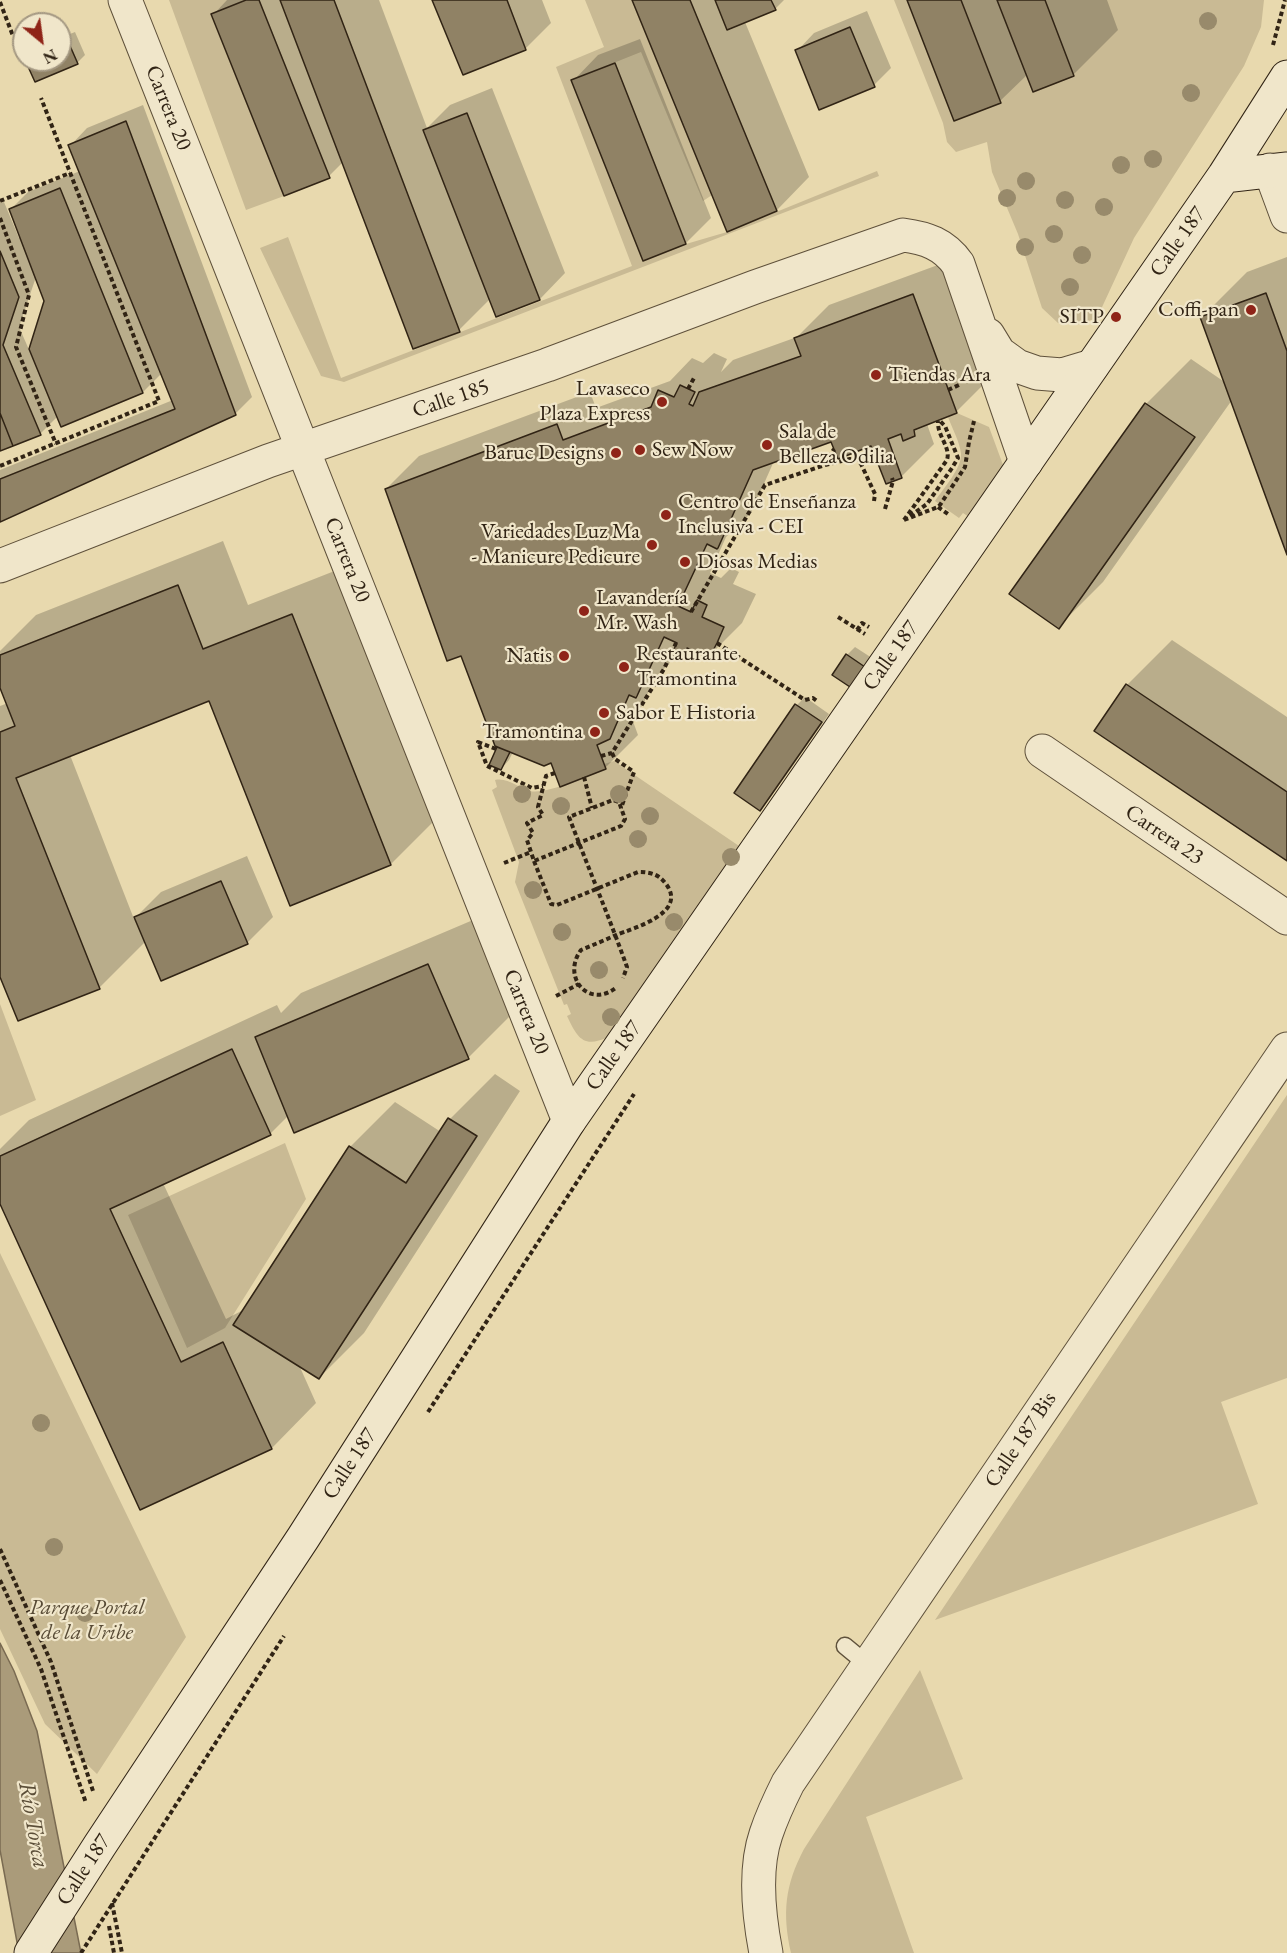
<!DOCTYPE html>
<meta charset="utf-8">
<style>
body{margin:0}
#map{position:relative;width:1287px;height:1953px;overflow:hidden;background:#e8d9ae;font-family:"EB Garamond",serif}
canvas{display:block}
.north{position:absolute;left:12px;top:12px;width:60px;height:60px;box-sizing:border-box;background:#f0e6ca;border:2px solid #a49882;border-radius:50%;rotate:151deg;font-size:16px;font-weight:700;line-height:24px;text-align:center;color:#312415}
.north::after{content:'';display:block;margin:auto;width:21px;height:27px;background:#8f2418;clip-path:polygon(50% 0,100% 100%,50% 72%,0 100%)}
</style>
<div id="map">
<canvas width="1287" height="1953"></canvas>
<div class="north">N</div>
</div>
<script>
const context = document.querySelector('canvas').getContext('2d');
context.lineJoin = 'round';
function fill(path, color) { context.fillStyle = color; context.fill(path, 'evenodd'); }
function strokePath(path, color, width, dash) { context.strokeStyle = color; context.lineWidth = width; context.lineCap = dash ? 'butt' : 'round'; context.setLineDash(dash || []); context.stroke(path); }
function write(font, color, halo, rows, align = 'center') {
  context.font = font + ' "EB Garamond",serif'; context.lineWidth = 4.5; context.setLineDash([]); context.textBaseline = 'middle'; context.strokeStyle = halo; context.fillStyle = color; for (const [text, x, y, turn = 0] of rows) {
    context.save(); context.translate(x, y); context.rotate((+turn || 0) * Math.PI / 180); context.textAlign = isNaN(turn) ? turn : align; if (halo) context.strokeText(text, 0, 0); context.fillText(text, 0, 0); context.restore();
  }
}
fill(new Path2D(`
 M 169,0 L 246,0 L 211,15 L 284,196 L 246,210 Z
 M 585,0 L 632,0 L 712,195 L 703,201 L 641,52 L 571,80 L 643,261 L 686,244 L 727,232 L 877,171 L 879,176 L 344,382 L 321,376 L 260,248 L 288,237 L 341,378 L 632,266 L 556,67 L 604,47 Z
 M 894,0 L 907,0 L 955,121 L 1001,102 L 961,0 L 997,0 L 1074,76 L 1045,0 L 1264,0 L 1261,27 L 1244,66 L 1134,238 L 1097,318 L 1077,325 L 1058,323 L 1042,308 L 1018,234 L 992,172 L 987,142 L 956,152 L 947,142 L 943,123 Z
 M 957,413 L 989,427 L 1006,473 L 969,517 L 963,513 L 959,518 L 935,501 C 943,489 962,468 961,454 C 960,442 952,428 948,417 Z
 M 614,761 L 742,848 L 717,878 L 608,1037 C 583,1049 577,1037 567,1016 L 571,1014 L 567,1004 L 564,1005 L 515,882 L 519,862 L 492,790 L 497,787 L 495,780 C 508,777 518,788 530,791 C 546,795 589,775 606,769 L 604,764 Z
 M 0,1004 L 36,1100 L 0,1116 Z
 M 1287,1095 L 1287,1378 L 1221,1402 L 1258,1504 L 935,1620 Z
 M 285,1143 L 306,1199 L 225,1328 L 187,1348 L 128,1215 Z
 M 0,1253 L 186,1637 L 97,1774 L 45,1724 L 0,1629 Z
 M 920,1670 L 963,1779 L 866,1817 L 914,1953 L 791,1953 C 782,1913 785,1885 804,1849 Z`), '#c9ba94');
const water = new Path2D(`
 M 0,1643 L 14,1671 L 37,1731 L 81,1953 L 19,1953 L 0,1850 Z`);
fill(water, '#aa9b7a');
strokePath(water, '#7a6b52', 1.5);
fill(new Path2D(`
 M 227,0 L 379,0 L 427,128 L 450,105 L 492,88 L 565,273 L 540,299 L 497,315 L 490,299 L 459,330 L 343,162 L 329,176 L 213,15 Z
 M 434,0 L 542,0 L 551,23 L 526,48 L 463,74 Z
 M 633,0 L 784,0 L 775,9 L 745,22 L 809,177 L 777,210 L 728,230 Z
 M 909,0 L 1107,0 L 1118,30 L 1073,75 L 1028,74 L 1000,101 Z
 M 867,11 L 891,68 L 874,85 L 797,51 L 814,33 Z
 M 75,32 L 85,55 L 77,63 L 27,60 L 60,60 L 60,38 Z
 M 640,39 L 711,218 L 686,243 L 573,81 L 598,55 Z
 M 143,105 L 252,397 L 235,414 L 0,521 L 0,470 L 173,400 L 162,373 L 143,392 L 61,425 L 58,416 L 40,434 L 0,450 L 0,203 L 4,202 L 19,238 L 21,237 L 11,209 L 28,192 L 80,171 L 70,146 L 87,128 ZM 36,277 L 45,301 L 30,352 L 19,327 Z
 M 1287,257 L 1287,550 L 1232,400 L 1103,582 L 1058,627 L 1146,404 L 1191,359 L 1226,383 L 1202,317 L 1247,272 Z
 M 946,262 L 989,379 L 956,412 L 927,424 L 934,444 L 901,477 L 872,444 L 832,440 L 774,461 L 751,513 L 726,537 L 710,573 L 721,578 L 731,568 L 739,572 L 733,584 L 756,594 L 742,623 L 709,656 L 691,648 L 681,658 L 673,654 L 669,664 L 654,678 L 643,705 L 631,716 L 638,735 L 606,767 L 561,785 L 552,761 L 513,752 L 509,760 L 501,769 L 491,764 L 499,746 L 462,654 L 386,489 L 419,456 L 590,392 L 596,408 L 670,381 L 692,358 L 703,363 L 714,353 L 727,359 L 721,372 L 733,360 L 797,337 L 829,305 Z
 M 223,541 L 248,605 L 337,570 L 436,819 L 391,864 L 210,699 L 70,755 L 134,919 L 161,892 L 247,856 L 273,917 L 247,943 L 146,941 L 99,988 L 0,973 L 0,706 L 8,703 L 0,684 L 0,651 L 36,615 Z
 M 1172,640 L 1287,717 L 1287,859 L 1096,730 L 1127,685 Z
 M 855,647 L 872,658 L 858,677 L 847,655 Z
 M 805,697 L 829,714 L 768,801 L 760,809 L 797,705 Z
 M 473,920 L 513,1013 L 468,1058 L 289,1115 L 271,1133 L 163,1183 L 226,1319 L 245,1309 L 350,1147 L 395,1102 L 441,1132 L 450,1119 L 495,1074 L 520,1091 L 364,1333 L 319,1378 L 299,1365 L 316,1403 L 272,1448 L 141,1508 L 0,1200 L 0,1149 L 29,1120 L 277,1005 L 281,1013 L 301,993 Z`), '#0003');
const building = new Path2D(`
 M 246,0 L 259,0 L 330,178 L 284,196 L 211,14 Z
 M 280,0 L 334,0 L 460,332 L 413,349 Z
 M 432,0 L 507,0 L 526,50 L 463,75 Z
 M 632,0 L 690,0 L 777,211 L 727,232 Z
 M 715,0 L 771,0 L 776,10 L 727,30 Z
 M 907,0 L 961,0 L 1001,103 L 954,121 Z
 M 997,0 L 1045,0 L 1074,76 L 1033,92 Z
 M 850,27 L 875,87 L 819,110 L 795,50 Z
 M 67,39 L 78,64 L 35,82 L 25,60 L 60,60 L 60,42 Z
 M 615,63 L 686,244 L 643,261 L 571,80 Z
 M 467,113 L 540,300 L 496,317 L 423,130 Z
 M 126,121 L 236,415 L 0,522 L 0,479 L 175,409 L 68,145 Z
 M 60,188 L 143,393 L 61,427 L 29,349 L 44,301 L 9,209 Z
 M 0,251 L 19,297 L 3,345 L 41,435 L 13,446 L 0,413 Z
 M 1266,293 L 1287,351 L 1287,555 L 1200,317 Z
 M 913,294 L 957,413 L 914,430 L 915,436 L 903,441 L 901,434 L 888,439 L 902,478 L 886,484 L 871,446 L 838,459 L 831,442 L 753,470 L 718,548 L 717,549 L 707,544 L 678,606 L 691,612 L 697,600 L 707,605 L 702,617 L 724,627 L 717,643 L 709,658 L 687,648 L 681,659 L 671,655 L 677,643 L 664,637 L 637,696 L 636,698 L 629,695 L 610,739 L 597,745 L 606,769 L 560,787 L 551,763 L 544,766 L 495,746 L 461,656 L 447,661 L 385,489 L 557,424 L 563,440 L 651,407 L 658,390 L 674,397 L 680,385 L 695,392 L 689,404 L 693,406 L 699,392 L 801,356 L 794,338 Z
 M 1145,403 L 1195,437 L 1059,629 L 1009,594 Z
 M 0,413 L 13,446 L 0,451 Z
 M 178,585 L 203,649 L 292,614 L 391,865 L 290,906 L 209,701 L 16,778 L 100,989 L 18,1021 L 0,977 L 0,732 L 15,726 L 0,688 L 0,655 Z
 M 846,654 L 865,667 L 850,687 L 832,675 Z
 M 1126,684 L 1287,792 L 1287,861 L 1094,731 Z
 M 795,704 L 822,722 L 760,811 L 734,793 Z
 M 497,747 L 510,752 L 501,770 L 489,765 Z
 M 221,881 L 248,944 L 161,981 L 134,917 Z
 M 428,964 L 469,1059 L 294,1133 L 255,1037 Z
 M 232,1049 L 271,1135 L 110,1209 L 181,1362 L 223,1342 L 272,1449 L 140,1510 L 0,1204 L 0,1156 Z
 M 448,1118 L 477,1136 L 319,1379 L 233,1325 L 349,1146 L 406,1183 Z`);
fill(building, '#908265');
strokePath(building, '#312415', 1.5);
const lane = new Path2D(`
 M 845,1646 L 868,1665`);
const street = new Path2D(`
 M 125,0 L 569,1121
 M 1270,170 L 1287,216
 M 988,335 L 999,353 L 1017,366 L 1037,373 L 1062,375 L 1092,366
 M 0,566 L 268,461 L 547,365 L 755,287 L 903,235 C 926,238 944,244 958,264 L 1026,462
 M 1042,751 L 1287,918
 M 766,1953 C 759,1917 754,1869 766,1834 C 772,1816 780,1799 788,1783 L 1287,1049`);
const secondary = new Path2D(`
 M 1224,176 L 1287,169
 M 31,1953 L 100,1845 L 303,1538 L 569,1121 L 1224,176 L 1287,77`);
strokePath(lane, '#5f513b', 19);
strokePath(street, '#5f513b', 35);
strokePath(secondary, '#312415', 35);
strokePath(new Path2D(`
 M 0,2 L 13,36
 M 1273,45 L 1285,0
 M 0,201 L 70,173
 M 0,218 L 29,295 L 16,347 L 56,444
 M 688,389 L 694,378
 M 948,390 L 961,384
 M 825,464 L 834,449
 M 0,466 L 159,401 L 41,98
 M 938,507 L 948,514
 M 885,509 L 893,481 L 892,478
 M 910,516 L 927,504 L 952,468 L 958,458 L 945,426 L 939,420
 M 904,520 L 938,507 L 940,505 L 965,467 L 969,442 L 974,421
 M 904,520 L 947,460 C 951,447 937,436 938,421
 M 691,612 L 765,485 L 825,465 L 850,459 L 858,460 L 861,464 L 875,494 L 874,501
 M 838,617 L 865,634
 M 857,630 L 862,623 L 869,627
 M 717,643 L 805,700 L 813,698 L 817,701
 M 496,749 L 478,742 L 487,766 L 532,788 L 543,786
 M 612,753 L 615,759 L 634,772 L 621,808
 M 601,756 L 612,753 L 664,669 L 676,643
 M 555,773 L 546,776 L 538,807 L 543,815 L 527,823 L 533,833 L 527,840 L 534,861 L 621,826 L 625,819 L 619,802 L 613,800 L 569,817 C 588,867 609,917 627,967 L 623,978
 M 584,777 L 592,808
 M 534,861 L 551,904 L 557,905 L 638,872 C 650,872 659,874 666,884 C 688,913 634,928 616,935 C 605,940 593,945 581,950 C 561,977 589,1010 617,987
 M 504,863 L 531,852
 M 556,996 L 579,984
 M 428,1412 L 634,1094
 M 0,1549 L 51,1662 L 93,1791
 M 0,1580 L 41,1669 L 86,1803
 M 112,1903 L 122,1953
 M 109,1926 L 114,1953
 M 81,1953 L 284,1636`), '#312415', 4, [4.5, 3]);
strokePath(lane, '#f0e6ca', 16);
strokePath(street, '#f0e6ca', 33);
strokePath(secondary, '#f0e6ca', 33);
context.fillStyle = '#988a6b';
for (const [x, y] of [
 [1208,21],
 [1191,93],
 [1153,159],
 [1121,165],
 [1026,181],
 [1007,198],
 [1065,200],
 [1104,207],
 [1054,234],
 [1025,247],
 [1082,255],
 [1070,287],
 [522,794],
 [619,794],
 [561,806],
 [650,816],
 [638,839],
 [731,857],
 [533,890],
 [674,922],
 [562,932],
 [599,970],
 [611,1017],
 [41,1423],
 [54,1547],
 [85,1613]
]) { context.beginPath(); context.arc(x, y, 9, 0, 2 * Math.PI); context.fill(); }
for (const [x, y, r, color] of [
 [1251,310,6,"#8f2418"],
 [1116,317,6,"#8f2418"],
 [876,375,6,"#8f2418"],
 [662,402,6,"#8f2418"],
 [767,445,6,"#8f2418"],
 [640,450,6,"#8f2418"],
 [616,453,6,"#8f2418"],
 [666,515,6,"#8f2418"],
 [652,545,6,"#8f2418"],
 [685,562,6,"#8f2418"],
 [584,611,6,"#8f2418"],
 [564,656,6,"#8f2418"],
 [624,667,6,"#8f2418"],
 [604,713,6,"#8f2418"],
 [595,732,6,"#8f2418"]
]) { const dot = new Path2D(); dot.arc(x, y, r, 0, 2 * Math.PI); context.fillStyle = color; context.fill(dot); strokePath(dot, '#f0e6ca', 2); }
write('22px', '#312415', '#f0e6ca', [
 ["Carrera 20",168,108,68],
 ["Calle 187",1178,242,-55],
 ["Calle 185",451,399,-19],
 ["Carrera 20",347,560,68],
 ["Calle 187",891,656,-55],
 ["Carrera 23",1164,835,34],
 ["Carrera 20",526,1012,68],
 ["Calle 187",614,1056,-55],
 ["Calle 187 Bis",1021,1440,-56],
 ["Calle 187",350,1464,-57],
 ["Calle 187",84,1870,-57]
]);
write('22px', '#312415', '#f0e6ca', [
 ["Coffi-pan",1239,310,"right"],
 ["SITP",1104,317,"right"],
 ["Tiendas Ara",888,375],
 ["Lavaseco",650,389,"right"],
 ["Plaza Express",650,414,"right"],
 ["Sala de",779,432],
 ["Belleza Odilia",779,457],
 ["Sew Now",652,450],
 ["Baruc Designs",604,453,"right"],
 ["Centro de Enseñanza",678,502],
 ["Inclusiva - CEI",678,527],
 ["Variedades Luz Ma",640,532,"right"],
 ["- Manicure Pedicure",640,557,"right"],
 ["Diosas Medias",697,562],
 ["Lavandería",596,598],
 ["Mr. Wash",596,623],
 ["Restaurante",636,654],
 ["Tramontina",636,679],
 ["Natis",552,656,"right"],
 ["Sabor E Historia",616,713],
 ["Tramontina",583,732,"right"]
], 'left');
write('italic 22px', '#574a35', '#f0e6ca', [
 ["Parque Portal",87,1608],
 ["de la Uribe",87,1633]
]);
write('italic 24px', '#5b4e38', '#f0e6ca', [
 ["Río Torca",33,1825,80]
]);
</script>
